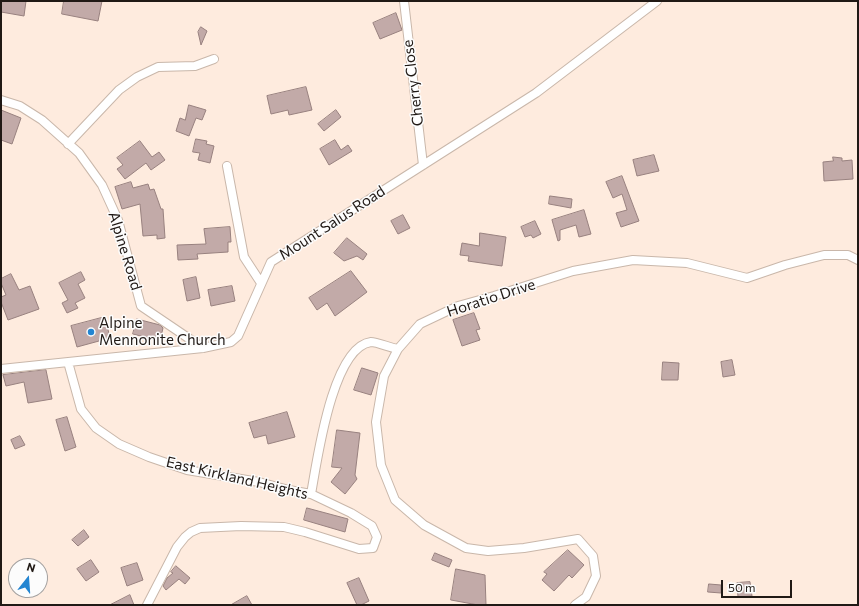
<!DOCTYPE html>
<style>
body{margin:0}
#map{position:relative;width:859px;height:606px;overflow:hidden;background:#feebde;font-family:Commissioner,sans-serif}
canvas{display:block}
.frame{position:absolute;inset:0;border:2px solid #201915;pointer-events:none}
.north{position:absolute;left:8px;top:558px;width:40px;height:40px;box-sizing:border-box;background:#fcfcfc;border:1px solid #a4a1a0;border-radius:50%;rotate:17deg;font-size:11px;font-weight:700;line-height:16px;text-align:center;color:#201915}
.north::after{content:'';display:block;margin:auto;width:14px;height:18px;background:#2385d1;clip-path:polygon(50% 0,100% 100%,50% 72%,0 100%)}
.scale{position:absolute;left:721px;top:580px;width:71px;height:18px;box-sizing:border-box;border:2px solid #201915;border-top:0;padding-left:5px;font-size:12px;line-height:14px;white-space:nowrap;color:#201915;-webkit-text-stroke:3px #fcfcfc;paint-order:stroke}
</style>
<div id="map">
<canvas width="859" height="606"></canvas>
<div class="frame"></div>
<div class="north">N</div>
<div class="scale">50 m</div>
</div>
<script>
const context = document.querySelector('canvas').getContext('2d');
context.lineJoin = 'round';
function fill(path, color) { context.fillStyle = color; context.fill(path, 'evenodd'); }
function strokePath(path, color, width, dash) { context.strokeStyle = color; context.lineWidth = width; context.lineCap = dash ? 'butt' : 'round'; context.setLineDash(dash || []); context.stroke(path); }
function write(font, color, halo, rows, align = 'center') {
  context.font = font + ' Commissioner,sans-serif'; context.lineWidth = 3; context.setLineDash([]); context.textBaseline = 'middle'; context.strokeStyle = halo; context.fillStyle = color; for (const [text, x, y, turn = 0] of rows) {
    context.save(); context.translate(x, y); context.rotate((+turn || 0) * Math.PI / 180); context.textAlign = isNaN(turn) ? turn : align; if (halo) context.strokeText(text, 0, 0); context.fillText(text, 0, 0); context.restore();
  }
}
const building = new Path2D(`
 M 1,1 L 26,1 L 24,16 L 1,12 Z
 M 64,1 L 102,1 L 98,21 L 62,14 Z
 M 396,13 L 402,30 L 380,39 L 373,23 Z
 M 201,27 L 207,31 L 201,45 L 198,32 Z
 M 306,87 L 312,110 L 289,115 L 288,110 L 271,114 L 267,96 Z
 M 189,105 L 206,110 L 202,120 L 196,118 L 189,136 L 176,131 L 180,118 L 185,120 Z
 M 1,110 L 21,118 L 12,144 L 1,140 Z
 M 336,110 L 341,117 L 324,131 L 318,124 Z
 M 196,139 L 207,141 L 206,144 L 214,146 L 210,163 L 198,160 L 200,153 L 193,152 Z
 M 335,140 L 341,150 L 348,145 L 352,151 L 329,165 L 320,149 Z
 M 140,141 L 152,157 L 159,152 L 165,160 L 151,170 L 146,163 L 125,179 L 117,169 L 123,165 L 117,158 Z
 M 654,155 L 659,171 L 637,176 L 633,160 Z
 M 833,157 L 842,158 L 842,161 L 852,160 L 853,179 L 824,181 L 823,162 L 833,161 Z
 M 622,176 L 639,221 L 621,227 L 616,213 L 627,210 L 622,194 L 613,198 L 606,182 Z
 M 131,182 L 133,188 L 148,184 L 150,190 L 154,189 L 161,209 L 163,209 L 165,238 L 157,239 L 157,235 L 143,236 L 140,204 L 122,209 L 115,187 Z
 M 550,196 L 572,199 L 571,208 L 549,204 Z
 M 584,210 L 591,234 L 579,237 L 576,225 L 560,230 L 560,240 L 558,241 L 552,220 Z
 M 403,215 L 410,228 L 398,234 L 391,221 Z
 M 535,221 L 541,234 L 533,238 L 531,235 L 525,237 L 521,227 Z
 M 230,227 L 231,242 L 228,242 L 228,252 L 197,254 L 198,259 L 178,260 L 177,245 L 206,244 L 204,229 Z
 M 480,233 L 506,237 L 502,266 L 468,261 L 469,256 L 460,255 L 462,243 L 479,246 Z
 M 347,238 L 367,254 L 363,260 L 357,256 L 344,261 L 334,253 Z
 M 351,271 L 367,292 L 335,316 L 327,303 L 317,310 L 309,298 Z
 M 81,272 L 85,280 L 78,284 L 85,298 L 75,303 L 78,308 L 67,313 L 62,303 L 68,300 L 59,283 Z
 M 11,274 L 19,290 L 30,286 L 39,309 L 8,320 L 1,302 L 1,297 L 6,295 L 1,283 L 1,279 Z
 M 196,277 L 200,298 L 187,301 L 183,280 Z
 M 232,286 L 235,301 L 211,306 L 208,290 Z
 M 474,313 L 480,329 L 476,330 L 480,340 L 462,346 L 453,320 Z
 M 105,317 L 110,338 L 77,347 L 71,326 Z
 M 137,319 L 160,325 L 163,328 L 160,341 L 133,334 Z
 M 732,360 L 735,375 L 723,377 L 721,362 Z
 M 663,362 L 679,363 L 678,380 L 662,380 Z
 M 362,368 L 378,373 L 371,395 L 354,390 Z
 M 46,370 L 52,399 L 28,403 L 24,382 L 6,386 L 3,375 Z
 M 287,412 L 295,437 L 268,444 L 266,435 L 254,438 L 249,423 Z
 M 67,417 L 76,447 L 65,451 L 56,420 Z
 M 337,430 L 360,433 L 355,475 L 357,479 L 345,494 L 331,482 L 342,468 L 332,467 Z
 M 20,436 L 25,445 L 15,449 L 11,440 Z
 M 307,508 L 348,519 L 345,532 L 304,520 Z
 M 84,530 L 89,537 L 78,546 L 72,540 Z
 M 568,550 L 584,565 L 572,578 L 569,575 L 554,591 L 542,580 L 547,574 L 544,572 Z
 M 435,553 L 452,560 L 449,567 L 432,560 Z
 M 91,560 L 99,572 L 86,581 L 77,569 Z
 M 137,563 L 143,580 L 127,586 L 121,568 Z
 M 176,566 L 190,578 L 185,584 L 179,579 L 166,590 L 163,586 L 167,578 L 173,573 L 171,572 Z
 M 456,569 L 485,575 L 486,605 L 478,605 L 451,600 Z
 M 359,578 L 369,601 L 361,605 L 357,605 L 347,583 Z
 M 750,582 L 752,596 L 738,597 L 737,583 Z
 M 709,584 L 721,585 L 721,593 L 708,592 Z
 M 130,595 L 134,605 L 110,605 Z
 M 247,596 L 252,605 L 231,605 Z`);
fill(building, '#c2aaa8');
strokePath(building, '#98817f', 1);
const minor = new Path2D(`
 M 404,1 L 423,165
 M 1,100 L 20,106 L 42,120 L 79,153 L 102,185 L 118,220 L 141,306 L 203,348
 M 68,144 L 119,90 L 137,77 L 158,67 L 195,66 L 214,59
 M 227,166 L 244,257 L 261,283
 M 68,362 L 81,409 L 96,428 L 119,444 L 149,457 L 187,470 L 259,482 L 289,490 L 311,494 L 351,513 L 372,526 L 377,537 L 373,548 L 359,549 L 305,532 L 284,527 L 241,526 L 200,528 L 191,532 L 185,537 L 177,547 L 147,605
 M 1,369 L 203,348 L 231,342 L 238,336 L 271,262 L 536,93 L 657,1
 M 311,494 C 317,462 332,347 371,342 C 377,342 391,348 398,349
 M 575,605 L 586,597 L 596,576 L 593,556 L 578,539 L 524,548 L 488,551 L 466,548 L 424,525 L 395,500 L 381,465 L 376,422 L 384,376 L 398,349 L 420,324 L 458,306 L 494,296 L 573,271 L 633,260 L 687,263 L 747,278 L 785,265 L 824,255 L 848,255 L 858,260`);
strokePath(minor, '#c9b7aa', 10);
strokePath(minor, '#fff', 8);
for (const [x, y, r, color] of [
 [91,332,4,"#2385d1"]
]) { const dot = new Path2D(); dot.arc(x, y, r, 0, 2 * Math.PI); context.fillStyle = color; context.fill(dot); strokePath(dot, '#fcfcfc', 1.5); }
write('15px', '#201915', '#fcfcfc', [
 ["Cherry Close",413,83,-97],
 ["Mount Salus Road",332,223,-33],
 ["Alpine Road",125,251,73],
 ["Horatio Drive",491,298,-18],
 ["East Kirkland Heights",237,478,13]
]);
write('15px', '#201915', '#fcfcfc', [
 ["Alpine",99,323],
 ["Mennonite Church",99,340]
], 'left');
</script>
